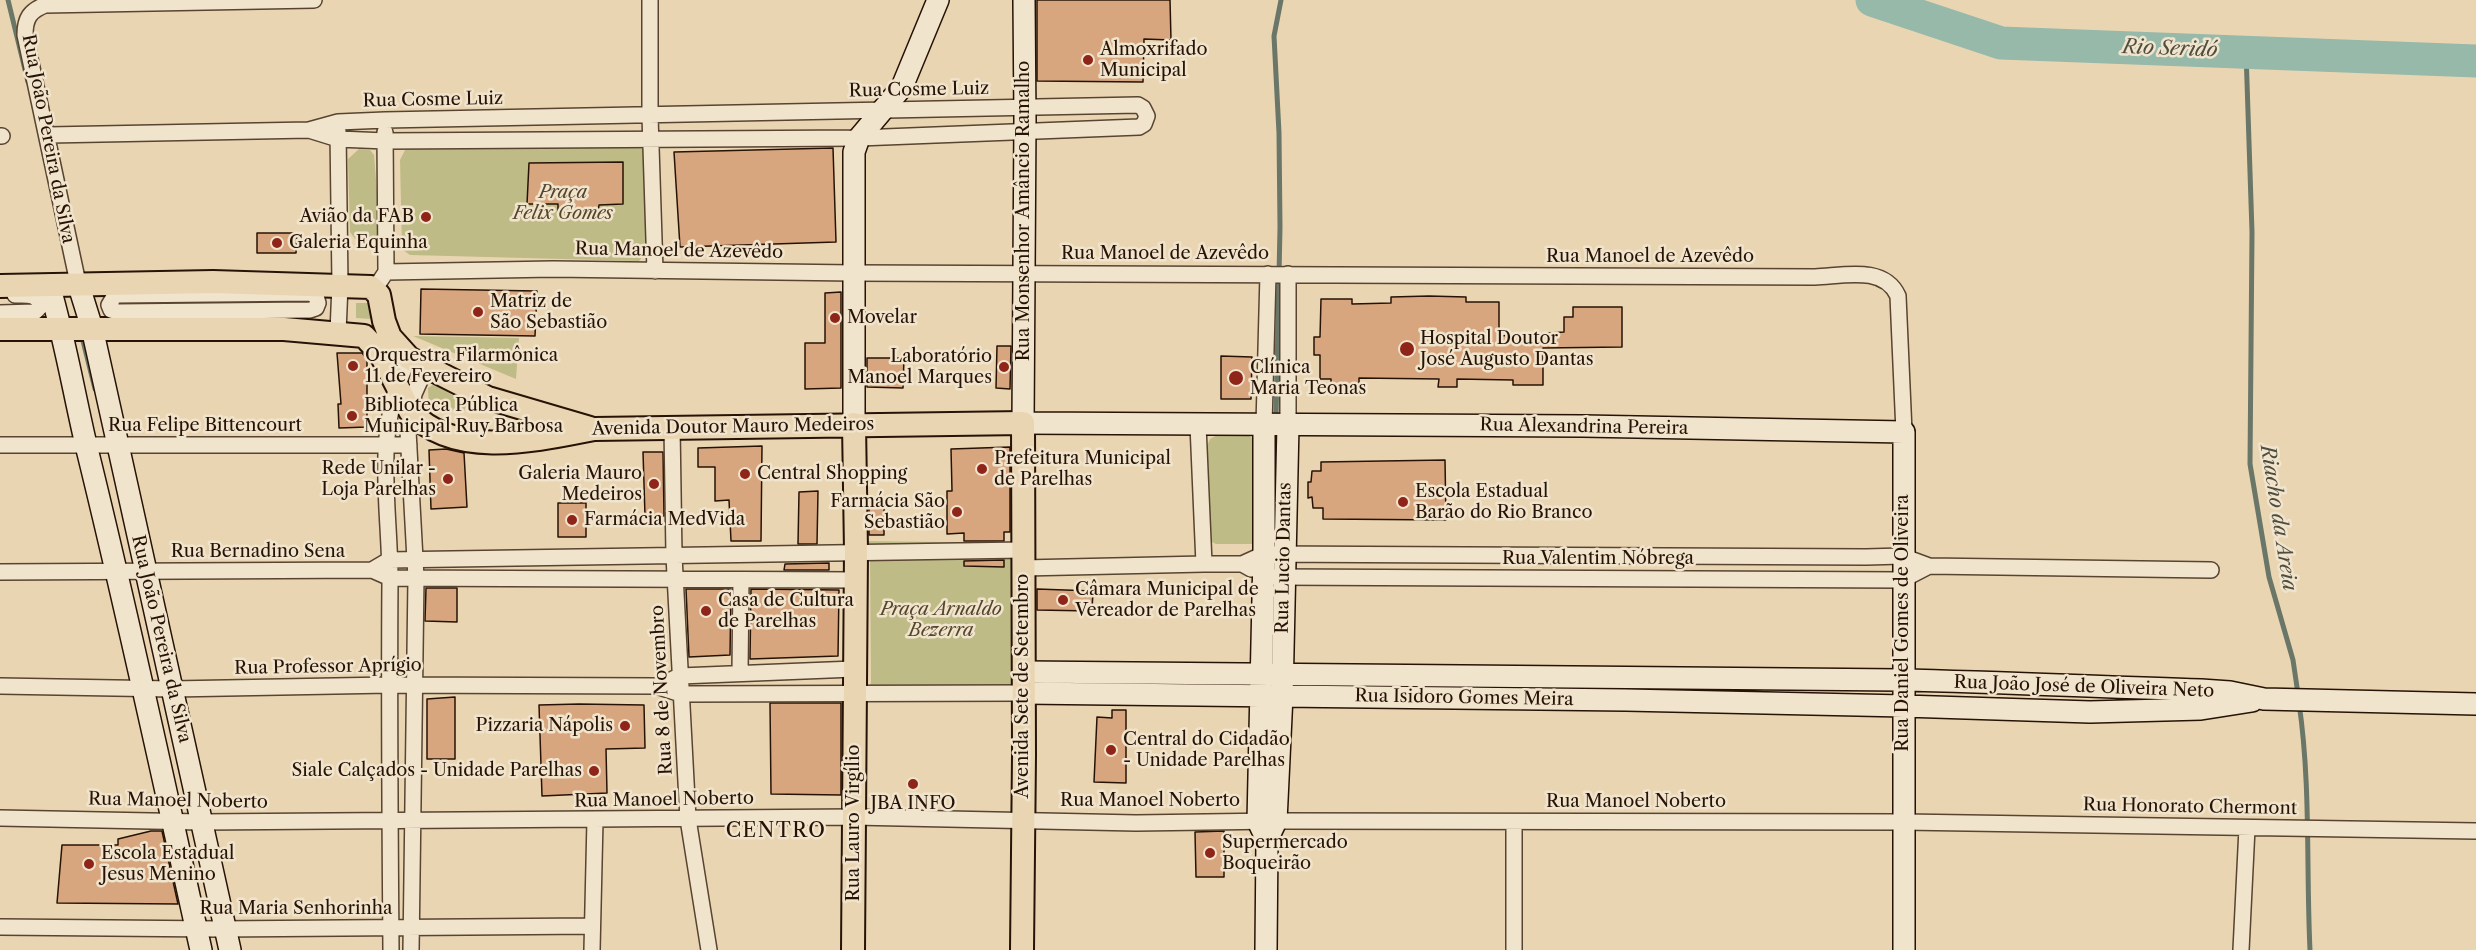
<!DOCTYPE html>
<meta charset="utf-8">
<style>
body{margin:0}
canvas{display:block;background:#e9d5b2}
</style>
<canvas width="2476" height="950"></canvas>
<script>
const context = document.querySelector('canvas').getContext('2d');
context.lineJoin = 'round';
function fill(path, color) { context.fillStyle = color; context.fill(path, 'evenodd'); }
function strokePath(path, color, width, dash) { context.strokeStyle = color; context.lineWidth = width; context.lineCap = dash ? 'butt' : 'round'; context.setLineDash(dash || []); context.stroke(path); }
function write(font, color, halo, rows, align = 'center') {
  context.font = font + ' "Libre Caslon Text",serif'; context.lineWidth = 5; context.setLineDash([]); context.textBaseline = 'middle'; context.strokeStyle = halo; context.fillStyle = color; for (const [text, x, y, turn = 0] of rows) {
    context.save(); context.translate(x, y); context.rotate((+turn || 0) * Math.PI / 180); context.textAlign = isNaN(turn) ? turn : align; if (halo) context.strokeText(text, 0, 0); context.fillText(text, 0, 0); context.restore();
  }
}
fill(new Path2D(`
 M 406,148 L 644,148 L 647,252 L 639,261 L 410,255 L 402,249 L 400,160 Z
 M 359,149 L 370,150 L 374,155 L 380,230 L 376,238 L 370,242 L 355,239 L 350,232 L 348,159 Z
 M 356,303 L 369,303 L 373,308 L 371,319 L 356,318 Z
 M 413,336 L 519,338 L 516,379 Z
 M 434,384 L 467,404 L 464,411 L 429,409 L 428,388 Z
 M 1217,435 L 1248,435 L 1257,442 L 1258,540 L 1253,544 L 1216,544 L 1212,542 L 1208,536 L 1207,446 L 1210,439 Z
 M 863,541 L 1019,543 L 1012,555 L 1012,683 L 1022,698 L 865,699 L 871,683 L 870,557 Z`), '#bfbb87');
strokePath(new Path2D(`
 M 8,0 L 28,82
 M 2246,52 L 2252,232 L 2250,464 L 2269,577 L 2293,660 L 2298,694
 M 83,341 L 95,389
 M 1276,419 L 1280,227 L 1279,133 L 1274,36 L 1281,0
 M 1274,524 L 1276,428
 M 1272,671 L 1272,647
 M 2299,703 C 2311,785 2306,868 2310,950`), '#6a7768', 5);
strokePath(new Path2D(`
 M 1872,0 L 2001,43 L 2476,61`), '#97b9aa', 33);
const building = new Path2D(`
 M 1037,0 L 1170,0 L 1171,40 L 1144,39 L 1143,82 L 1037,81 Z
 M 833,148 L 836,242 L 680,247 L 674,152 Z
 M 623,162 L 623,204 L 599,205 L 598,212 L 558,212 L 558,204 L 527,204 L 529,163 Z
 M 257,233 L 297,233 L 296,253 L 257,253 Z
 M 421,289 L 537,291 L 535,336 L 420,334 Z
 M 841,292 L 841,388 L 805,389 L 805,343 L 825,343 L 825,293 Z
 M 1429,296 L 1466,297 L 1466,302 L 1499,302 L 1499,336 L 1564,332 L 1564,317 L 1573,317 L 1573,307 L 1622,307 L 1622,347 L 1543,348 L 1543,385 L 1513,385 L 1513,380 L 1457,379 L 1457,387 L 1438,387 L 1439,379 L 1359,378 L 1359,386 L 1331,388 L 1331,379 L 1320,379 L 1320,355 L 1314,355 L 1314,337 L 1320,337 L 1321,299 L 1352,299 L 1352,304 L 1391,303 L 1391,297 Z
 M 997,346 L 1011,346 L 1010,389 L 996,388 Z
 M 337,353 L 362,353 L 367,359 L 367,427 L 339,428 L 338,404 L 341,404 Z
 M 1221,356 L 1252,357 L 1251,399 L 1221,399 Z
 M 867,358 L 904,358 L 903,388 L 867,387 Z
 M 762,446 L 761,541 L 731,541 L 729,500 L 715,501 L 715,467 L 698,467 L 698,448 Z
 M 1010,447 L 1010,532 L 1004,532 L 1004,541 L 964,541 L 964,533 L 947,534 L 947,491 L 952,491 L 951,449 Z
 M 446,449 L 464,453 L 467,507 L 431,509 L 429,450 Z
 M 643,452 L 663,452 L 664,516 L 645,516 Z
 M 1445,460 L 1446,520 L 1323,519 L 1323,508 L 1313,508 L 1312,497 L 1308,498 L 1308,482 L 1311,482 L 1312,471 L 1321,471 L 1321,462 Z
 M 818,491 L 817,544 L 798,544 L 799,492 Z
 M 558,503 L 586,503 L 586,537 L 558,537 Z
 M 869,507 L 884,507 L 884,535 L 869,535 Z
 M 1004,560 L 1004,567 L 964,566 L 964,561 Z
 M 829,563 L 829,570 L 784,570 L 785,564 Z
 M 426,588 L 457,588 L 457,622 L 425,621 Z
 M 686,589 L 731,589 L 730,655 L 689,657 Z
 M 751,589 L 839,590 L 838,656 L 750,659 Z
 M 1037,589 L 1093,591 L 1092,611 L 1037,610 Z
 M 455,697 L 455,759 L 427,759 L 427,699 Z
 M 770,703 L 841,703 L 841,795 L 771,794 Z
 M 579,704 L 644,705 L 645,748 L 606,749 L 607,793 L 542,796 L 539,705 Z
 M 1112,710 L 1126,710 L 1126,783 L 1094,782 L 1097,717 L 1112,718 Z
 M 151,831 L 162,831 L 178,904 L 57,903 L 62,845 L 118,845 L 118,839 Z
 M 1224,831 L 1224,877 L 1196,877 L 1195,832 Z`);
fill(building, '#d7a67f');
strokePath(building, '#271306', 1.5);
const street = new Path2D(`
 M 650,0 L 650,116 L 655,271
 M 49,135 L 309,130 L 338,122 L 385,120 L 1138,105 L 1143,108 L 1147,116 L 1144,124 L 1139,127 L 859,138 L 386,141 L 338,139 L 309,130
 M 0,136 L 2,136
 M 386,272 L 553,269 L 853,273 L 1815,277 C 1843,276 1884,265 1898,296 L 1904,432
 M 380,281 L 386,272 L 385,132
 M 78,283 L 25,35 C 25,18 30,11 45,5 L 314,0
 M 310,293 L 316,296 L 318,303 L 316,308 L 310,310 L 118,312 L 111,310 L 109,305 L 115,295 Z
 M 0,313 L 35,312 L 41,306 C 38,293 26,295 15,295
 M 338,332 L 340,285 L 338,131
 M 1198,425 L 1204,564
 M 1264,425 L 1268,274
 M 1288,425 L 1288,274
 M 672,427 L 674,556 L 688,819 L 709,950
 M 0,445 L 409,445
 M 1242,564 L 1264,554 L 1866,557 L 1902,556 L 1929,566 L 2211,570
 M 1023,568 L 1204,564 L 1242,564 L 1251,569
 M 372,570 L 389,560 L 1023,550
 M 0,572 L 372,570 L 390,578 L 856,580
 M 1276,577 L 1902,580 L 1929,566
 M 740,672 L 741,580
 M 673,679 L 680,676 L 854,669
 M 0,686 L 172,689 L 389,685 L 656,686 L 681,694 L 1024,693
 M 0,818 L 201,822 L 854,817 L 1136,823 L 1276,821 L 1904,822 L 2476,831
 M 1514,822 L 1514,950
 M 0,927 L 218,929 L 592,926
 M 391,950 C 390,827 389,704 390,581 C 390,503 372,431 409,358
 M 411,950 L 416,578 L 408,431 L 414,394 L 426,367
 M 592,950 L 595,820
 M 2241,950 L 2247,828`);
const secondary = new Path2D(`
 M 1024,0 L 1025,120 L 1023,423 L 1583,426 L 1904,432 L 1904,950
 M 78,283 L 92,328 L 230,950
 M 49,285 C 65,339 74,394 87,449 C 128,615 164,783 201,950
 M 854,424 L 854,152 L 859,138 L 902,87 L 938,0
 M 1264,425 L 1264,554 L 1258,821 L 1267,840 L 1266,950
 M 1024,672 C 1316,677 1608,675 1900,680 C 2000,682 2101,687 2201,690 L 2230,692 L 2264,699 L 2476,704
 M 1024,693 L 1626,700 L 1904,706 L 2090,712 L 2201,709 L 2252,701
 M 1267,840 L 1276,821 L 1282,695 L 1288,425`);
const primary = new Path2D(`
 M 0,286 L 213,282 L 371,287 L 379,295 L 384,321 L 390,337 L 409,358 L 488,398 L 590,428
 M 0,329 L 284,329 L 364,336 L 380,353 L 410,411 C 454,460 538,440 594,429 L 1023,423 L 1024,755 L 1022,950
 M 853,950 L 856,551 L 854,424`);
strokePath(street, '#584431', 18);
strokePath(secondary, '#271306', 24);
strokePath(primary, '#271306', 26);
strokePath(street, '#f1e4cd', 15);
strokePath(secondary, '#f1e4cd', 21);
strokePath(primary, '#e9d5b2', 22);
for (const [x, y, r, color] of [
 [1088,60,6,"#8f2418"],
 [426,217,6,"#8f2418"],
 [277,243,6,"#8f2418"],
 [478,312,6,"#8f2418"],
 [835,318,6,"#8f2418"],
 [1407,349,8,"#8f2418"],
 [353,366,6,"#8f2418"],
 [1004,367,6,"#8f2418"],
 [1236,378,8,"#8f2418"],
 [352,416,6,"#8f2418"],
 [982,469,6,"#8f2418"],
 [745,474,6,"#8f2418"],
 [448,479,6,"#8f2418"],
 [654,484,6,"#8f2418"],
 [1403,502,6,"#8f2418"],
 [957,512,6,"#8f2418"],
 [572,520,6,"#8f2418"],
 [1063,600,6,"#8f2418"],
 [706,611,6,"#8f2418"],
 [625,726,6,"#8f2418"],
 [1111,750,6,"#8f2418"],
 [594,771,6,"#8f2418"],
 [913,784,6,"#8f2418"],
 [1210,853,6,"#8f2418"],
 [89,864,6,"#8f2418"]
]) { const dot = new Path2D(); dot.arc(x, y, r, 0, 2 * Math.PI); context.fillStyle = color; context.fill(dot); strokePath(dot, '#f1e4cd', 2); }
write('18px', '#271306', '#f1e4cd', [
 ["Almoxrifado",1100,50],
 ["Municipal",1100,71],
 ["Avião da FAB",414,217,"right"],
 ["Galeria Equinha",289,243],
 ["Matriz de",490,302],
 ["São Sebastião",490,323],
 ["Movelar",847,318],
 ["Hospital Doutor",1420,339],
 ["José Augusto Dantas",1420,360],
 ["Orquestra Filarmônica",365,356],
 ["11 de Fevereiro",365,377],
 ["Laboratório",992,357,"right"],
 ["Manoel Marques",992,378,"right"],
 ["Clínica",1250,368],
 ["Maria Teonas",1250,389],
 ["Biblioteca Pública",364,406],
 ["Municipal Ruy Barbosa",364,427],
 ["Prefeitura Municipal",994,459],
 ["de Parelhas",994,480],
 ["Rede Unilar -",436,469,"right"],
 ["Loja Parelhas",436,490,"right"],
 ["Galeria Mauro",642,474,"right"],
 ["Medeiros",642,495,"right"],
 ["Central Shopping",757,474],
 ["Escola Estadual",1415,492],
 ["Barão do Rio Branco",1415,513],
 ["Farmácia São",945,502,"right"],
 ["Sebastião",945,523,"right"],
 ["Farmácia MedVida",584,520],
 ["Câmara Municipal de",1075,590],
 ["Vereador de Parelhas",1075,611],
 ["Casa de Cultura",718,601],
 ["de Parelhas",718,622],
 ["Pizzaria Nápolis",613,726,"right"],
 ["Central do Cidadão",1123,740],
 ["- Unidade Parelhas",1123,761],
 ["Siale Calçados - Unidade Parelhas",582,771,"right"],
 ["JBA INFO",913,804,"center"],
 ["Supermercado",1222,843],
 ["Boqueirão",1222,864],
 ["Escola Estadual",101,854],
 ["Jesus Menino",101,875]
], 'left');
write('18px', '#271306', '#f1e4cd', [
 ["Rua Cosme Luiz",919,90,-1],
 ["Rua Cosme Luiz",433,100,-1],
 ["Rua João Pereira da Silva",48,139,79],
 ["Rua Monsenhor Amâncio Ramalho",1024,211,-90],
 ["Rua Manoel de Azevêdo",679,251,1],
 ["Rua Manoel de Azevêdo",1165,254],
 ["Rua Manoel de Azevêdo",1650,257],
 ["Rua Felipe Bittencourt",205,426],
 ["Avenida Doutor Mauro Medeiros",733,427,-1],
 ["Rua Alexandrina Pereira",1584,427,1],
 ["Rua Bernadino Sena",258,552],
 ["Rua Lucio Dantas",1284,558,-89],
 ["Rua Valentim Nóbrega",1598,559],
 ["Rua Daniel Gomes de Oliveira",1903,623,-90],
 ["Rua João Pereira da Silva",161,639,77],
 ["Rua Professor Aprígio",328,667,-1],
 ["Avenida Sete de Setembro",1023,686,-90],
 ["Rua João José de Oliveira Neto",2084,687,2],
 ["Rua 8 de Novembro",662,690,-93],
 ["Rua Isidoro Gomes Meira",1464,698,1],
 ["Rua Manoel Noberto",664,800,-1],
 ["Rua Manoel Noberto",178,801,1],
 ["Rua Manoel Noberto",1150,801],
 ["Rua Manoel Noberto",1636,802],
 ["Rua Honorato Chermont",2190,807,1],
 ["Rua Lauro Virgílio",854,823,-90],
 ["Rua Maria Senhorinha",296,909]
]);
write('italic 18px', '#55452d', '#f1e4cd', [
 ["Praça",563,193],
 ["Felix Gomes",563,214],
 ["Praça Arnaldo",941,610],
 ["Bezerra",941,631]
]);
write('italic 20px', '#4e4d3f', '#f1e4cd', [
 ["Rio Seridó",2170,49,2],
 ["Riacho da Areia",2278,518,81]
]);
context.letterSpacing = '1.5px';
write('20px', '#271306', '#f1e4cd', [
 ["CENTRO",776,831]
]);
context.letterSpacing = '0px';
</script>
